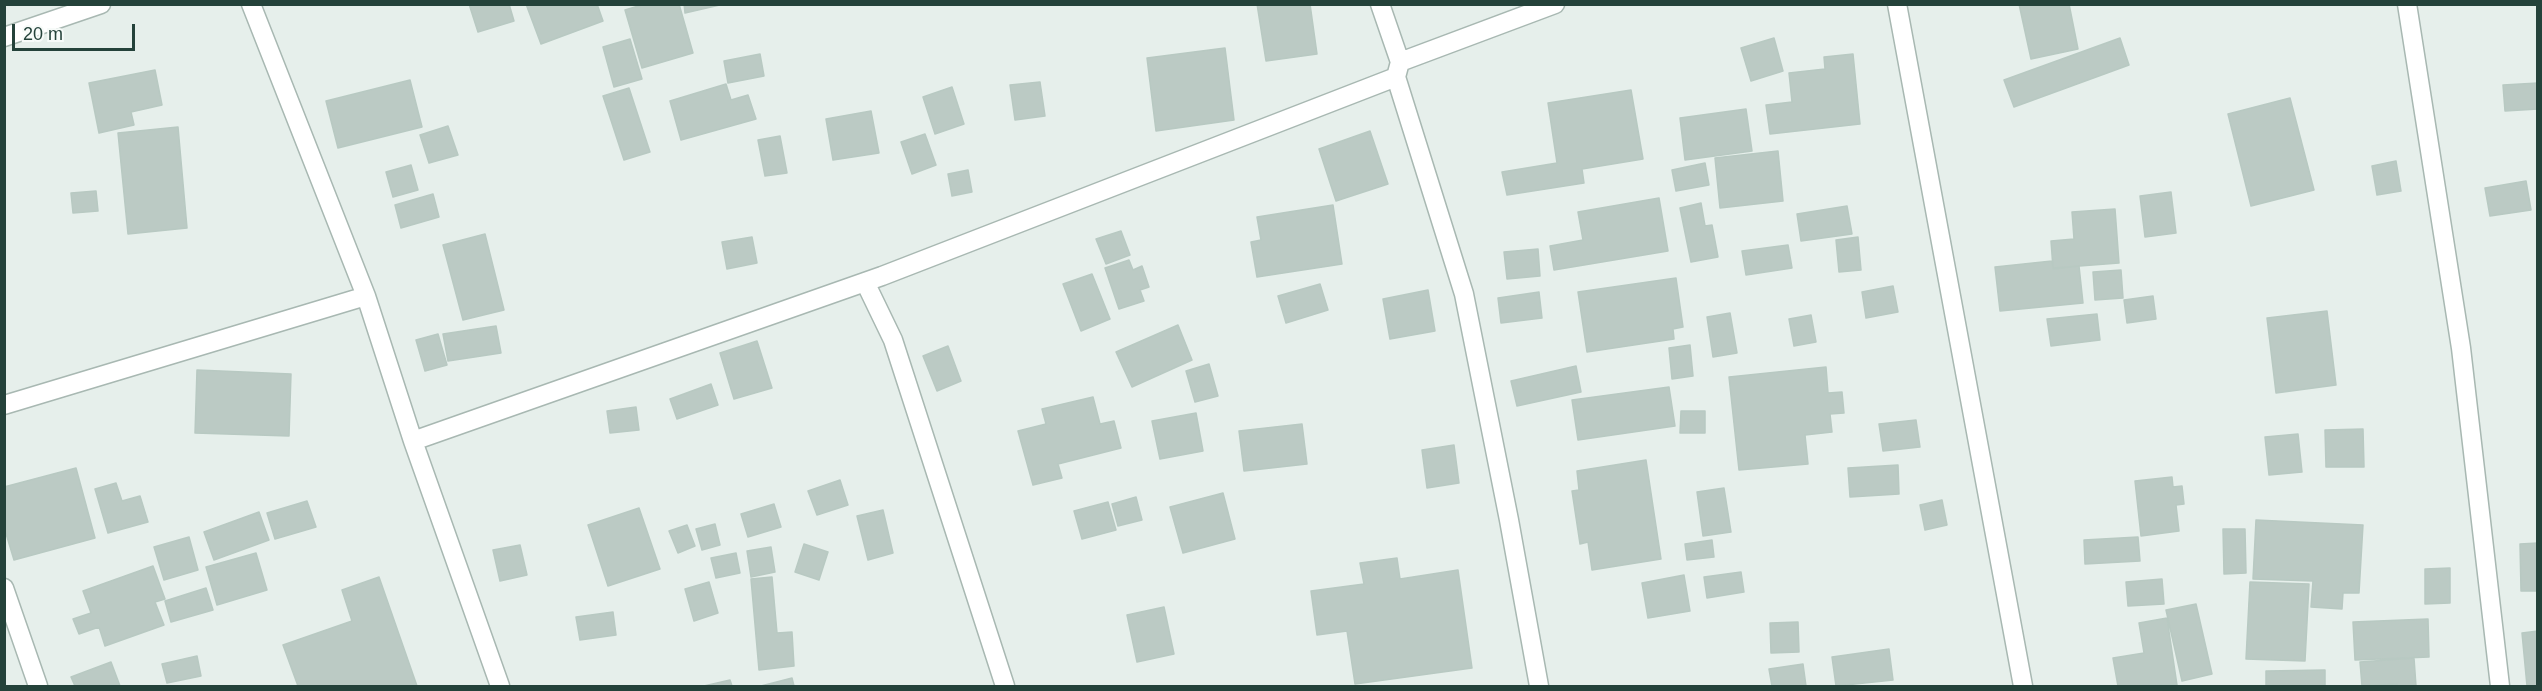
<!DOCTYPE html>
<style>
body{margin:0}
#map{position:relative;width:2542px;height:691px;overflow:hidden;background:#e6efeb;font-family:Arial,sans-serif}
canvas{display:block}
.frame{position:absolute;inset:0;border:6px solid #24423a;pointer-events:none}
.scale{position:absolute;left:12px;top:24px;width:123px;height:27px;box-sizing:border-box;border:3px solid #24423a;border-top:0;padding-left:8px;font-size:18px;line-height:21px;white-space:nowrap;color:#24423a;-webkit-text-stroke:4px #f7fbf9;paint-order:stroke}
</style>
<div id="map">
<canvas width="2542" height="691"></canvas>
<div class="frame"></div>
<div class="scale">20 m</div>
</div>
<script>
const context = document.querySelector('canvas').getContext('2d');
context.lineJoin = 'round';
function fill(path, color) { context.fillStyle = color; context.fill(path, 'evenodd'); }
function strokePath(path, color, width, dash) { context.strokeStyle = color; context.lineWidth = width; context.lineCap = dash ? 'butt' : 'round'; context.setLineDash(dash || []); context.stroke(path); }
const building = new Path2D(`
 M 469,4 L 509,4 L 514,21 L 478,32 Z
 M 526,4 L 597,4 L 603,21 L 541,44 Z
 M 645,4 L 679,4 L 693,53 L 642,68 L 625,10 Z
 M 684,4 L 724,4 L 685,13 Z
 M 1257,4 L 1310,4 L 1317,54 L 1266,61 Z
 M 2019,4 L 2069,4 L 2078,49 L 2031,59 Z
 M 1774,38 L 1783,71 L 1751,81 L 1741,48 Z
 M 2120,38 L 2129,65 L 2014,107 L 2004,80 Z
 M 630,39 L 642,79 L 614,87 L 603,47 Z
 M 1225,48 L 1234,120 L 1156,131 L 1147,58 Z
 M 760,54 L 764,76 L 728,83 L 724,61 Z
 M 1853,54 L 1860,124 L 1770,134 L 1766,105 L 1792,102 L 1789,73 L 1825,69 L 1824,57 Z
 M 155,70 L 162,105 L 131,112 L 134,125 L 99,133 L 89,83 Z
 M 410,80 L 422,127 L 338,148 L 326,101 Z
 M 1040,82 L 1045,116 L 1015,120 L 1010,85 Z
 M 2538,83 L 2538,109 L 2505,111 L 2503,85 Z
 M 726,84 L 731,100 L 748,95 L 756,119 L 681,140 L 670,101 Z
 M 952,87 L 964,124 L 935,134 L 923,97 Z
 M 629,88 L 650,152 L 624,160 L 603,96 Z
 M 1631,90 L 1643,159 L 1582,169 L 1584,183 L 1507,195 L 1502,172 L 1557,163 L 1548,103 Z
 M 2290,98 L 2314,190 L 2251,206 L 2228,114 Z
 M 1746,109 L 1752,151 L 1685,160 L 1680,118 Z
 M 871,111 L 879,153 L 833,160 L 826,119 Z
 M 448,126 L 458,155 L 429,163 L 420,135 Z
 M 178,127 L 187,228 L 128,234 L 118,133 Z
 M 1370,131 L 1388,184 L 1336,201 L 1319,149 Z
 M 925,134 L 936,165 L 912,174 L 901,142 Z
 M 780,136 L 787,173 L 765,176 L 758,140 Z
 M 1778,151 L 1783,201 L 1720,208 L 1715,158 Z
 M 2396,161 L 2401,191 L 2377,195 L 2372,166 Z
 M 1705,163 L 1709,185 L 1676,191 L 1672,170 Z
 M 411,165 L 418,190 L 393,197 L 386,172 Z
 M 968,170 L 972,192 L 952,196 L 948,174 Z
 M 2526,181 L 2531,210 L 2490,216 L 2485,188 Z
 M 96,191 L 98,211 L 73,213 L 71,193 Z
 M 2171,192 L 2176,233 L 2145,237 L 2140,196 Z
 M 433,194 L 439,217 L 401,228 L 395,205 Z
 M 1659,198 L 1668,251 L 1554,270 L 1550,246 L 1583,240 L 1578,212 Z
 M 1701,203 L 1705,226 L 1712,225 L 1718,257 L 1691,262 L 1680,208 Z
 M 1333,205 L 1342,264 L 1257,277 L 1251,242 L 1261,240 L 1257,217 Z
 M 1847,206 L 1852,234 L 1801,241 L 1797,214 Z
 M 2115,209 L 2119,263 L 2053,268 L 2051,241 L 2074,239 L 2072,212 Z
 M 1121,231 L 1130,255 L 1106,264 L 1096,239 Z
 M 485,234 L 504,310 L 463,320 L 443,245 Z
 M 752,237 L 757,263 L 727,269 L 722,242 Z
 M 1858,237 L 1861,270 L 1839,272 L 1836,240 Z
 M 1788,245 L 1792,268 L 1746,275 L 1742,251 Z
 M 1538,249 L 1540,276 L 1507,279 L 1504,252 Z
 M 1129,260 L 1133,270 L 1142,266 L 1149,287 L 1140,290 L 1144,301 L 1119,309 L 1105,268 Z
 M 2052,261 L 2053,269 L 2079,266 L 2083,303 L 2000,311 L 1995,267 Z
 M 2121,270 L 2123,298 L 2095,300 L 2093,272 Z
 M 1092,274 L 1110,319 L 1081,331 L 1063,284 Z
 M 1676,278 L 1683,327 L 1673,329 L 1674,339 L 1587,352 L 1578,292 Z
 M 1320,284 L 1328,310 L 1286,323 L 1278,296 Z
 M 1893,286 L 1898,312 L 1866,318 L 1862,292 Z
 M 1428,290 L 1435,331 L 1390,339 L 1383,299 Z
 M 1539,292 L 1542,318 L 1501,323 L 1498,298 Z
 M 2153,296 L 2156,319 L 2127,323 L 2124,300 Z
 M 2327,311 L 2336,385 L 2276,393 L 2267,318 Z
 M 1730,313 L 1737,353 L 1713,357 L 1707,317 Z
 M 2097,314 L 2100,340 L 2051,346 L 2047,319 Z
 M 1811,315 L 1816,342 L 1794,346 L 1789,319 Z
 M 1178,325 L 1192,360 L 1132,387 L 1116,352 Z
 M 496,326 L 501,353 L 448,361 L 443,334 Z
 M 438,334 L 447,365 L 425,371 L 416,340 Z
 M 757,341 L 772,388 L 734,399 L 720,353 Z
 M 1690,345 L 1693,376 L 1672,379 L 1669,348 Z
 M 948,346 L 961,381 L 937,391 L 923,356 Z
 M 1209,364 L 1218,396 L 1195,402 L 1186,371 Z
 M 1576,366 L 1581,392 L 1517,406 L 1511,381 Z
 M 1826,367 L 1828,393 L 1842,392 L 1844,413 L 1830,414 L 1832,432 L 1805,435 L 1808,464 L 1739,470 L 1729,377 Z
 M 197,370 L 291,374 L 289,436 L 195,433 Z
 M 711,384 L 718,405 L 677,419 L 670,399 Z
 M 1669,387 L 1675,426 L 1578,440 L 1572,400 Z
 M 1093,397 L 1100,424 L 1114,421 L 1121,448 L 1058,464 L 1062,478 L 1033,485 L 1018,431 L 1046,424 L 1042,409 Z
 M 636,407 L 639,430 L 610,433 L 607,411 Z
 M 1681,411 L 1705,411 L 1705,433 L 1680,433 Z
 M 1196,413 L 1203,451 L 1160,459 L 1152,421 Z
 M 1916,420 L 1920,447 L 1883,451 L 1879,424 Z
 M 1302,424 L 1307,464 L 1244,471 L 1239,431 Z
 M 2363,429 L 2364,467 L 2326,467 L 2325,430 Z
 M 2298,434 L 2302,472 L 2269,475 L 2265,437 Z
 M 1454,445 L 1459,483 L 1427,488 L 1422,450 Z
 M 1646,460 L 1661,559 L 1592,570 L 1588,542 L 1580,544 L 1572,491 L 1579,490 L 1577,471 Z
 M 1898,465 L 1899,494 L 1850,497 L 1848,468 Z
 M 76,468 L 95,538 L 14,560 L 4,527 L 4,487 Z
 M 2172,477 L 2173,487 L 2182,486 L 2184,504 L 2176,505 L 2179,531 L 2141,536 L 2135,481 Z
 M 840,480 L 848,505 L 817,515 L 808,491 Z
 M 116,483 L 122,501 L 140,496 L 148,522 L 108,533 L 95,489 Z
 M 1724,488 L 1731,532 L 1703,536 L 1697,492 Z
 M 1223,493 L 1235,539 L 1183,553 L 1170,507 Z
 M 1136,497 L 1142,520 L 1118,526 L 1112,504 Z
 M 1942,500 L 1947,525 L 1925,530 L 1920,505 Z
 M 307,501 L 316,527 L 275,539 L 267,513 Z
 M 1108,502 L 1116,530 L 1082,539 L 1074,511 Z
 M 774,504 L 781,527 L 748,537 L 741,514 Z
 M 639,508 L 660,569 L 608,586 L 588,525 Z
 M 883,510 L 893,553 L 868,560 L 857,516 Z
 M 259,512 L 269,540 L 214,560 L 204,532 Z
 M 2256,520 L 2363,525 L 2359,593 L 2343,593 L 2342,609 L 2311,607 L 2313,581 L 2253,579 Z
 M 715,524 L 720,545 L 702,550 L 696,529 Z
 M 687,525 L 695,546 L 678,553 L 669,531 Z
 M 2223,529 L 2245,529 L 2246,573 L 2224,574 Z
 M 189,537 L 198,570 L 164,580 L 154,547 Z
 M 2138,537 L 2140,561 L 2085,564 L 2084,540 Z
 M 1712,540 L 1714,557 L 1687,560 L 1685,544 Z
 M 2538,543 L 2538,591 L 2521,591 L 2520,544 Z
 M 804,544 L 828,552 L 819,580 L 795,572 Z
 M 520,545 L 527,575 L 500,581 L 493,550 Z
 M 771,547 L 775,572 L 751,577 L 747,551 Z
 M 256,553 L 267,590 L 217,605 L 206,567 Z
 M 736,553 L 740,573 L 716,578 L 711,558 Z
 M 1397,558 L 1400,579 L 1458,570 L 1472,668 L 1355,684 L 1347,631 L 1317,635 L 1311,591 L 1364,584 L 1360,563 Z
 M 153,566 L 165,599 L 155,602 L 164,625 L 105,646 L 99,627 L 79,634 L 73,619 L 91,613 L 83,591 Z
 M 2450,568 L 2450,603 L 2425,604 L 2425,569 Z
 M 1741,572 L 1744,592 L 1707,598 L 1704,577 Z
 M 1684,575 L 1690,611 L 1648,618 L 1642,583 Z
 M 379,577 L 417,686 L 298,686 L 283,645 L 352,621 L 342,590 Z
 M 772,577 L 777,633 L 792,632 L 794,666 L 759,670 L 751,579 Z
 M 2162,579 L 2164,604 L 2128,606 L 2126,582 Z
 M 709,582 L 718,613 L 694,621 L 685,589 Z
 M 2250,582 L 2309,584 L 2305,661 L 2246,659 Z
 M 206,588 L 213,610 L 171,622 L 165,601 Z
 M 2196,604 L 2212,674 L 2182,681 L 2166,610 Z
 M 1164,607 L 1174,654 L 1137,662 L 1127,615 Z
 M 613,612 L 616,635 L 580,640 L 576,617 Z
 M 2167,618 L 2177,685 L 2118,686 L 2113,658 L 2144,653 L 2139,623 Z
 M 2428,619 L 2429,657 L 2355,660 L 2353,622 Z
 M 1798,622 L 1799,652 L 1771,653 L 1770,623 Z
 M 2538,631 L 2538,686 L 2527,686 L 2522,633 Z
 M 1889,649 L 1893,680 L 1836,686 L 1832,657 Z
 M 197,656 L 201,676 L 167,683 L 162,664 Z
 M 2414,658 L 2416,686 L 2397,686 L 2397,684 L 2362,686 L 2360,662 Z
 M 111,662 L 120,686 L 75,686 L 71,677 Z
 M 1803,664 L 1806,686 L 1772,686 L 1769,669 Z
 M 2325,670 L 2325,686 L 2266,686 L 2266,671 Z
 M 792,678 L 794,686 L 761,686 Z
 M 730,680 L 732,686 L 704,686 Z`);
fill(building, '#bbcac4');
strokePath(building, '#b8c9c2', 1.5);
const service = new Path2D(`
 M 4,37 L 101,4`);
const minor = new Path2D(`
 M 251,4 L 366,296 L 413,441 L 500,686
 M 1380,4 L 1400,62 L 1396,77 L 1464,294 L 1509,520 L 1539,686
 M 1897,4 L 2023,686
 M 2407,4 L 2461,348 L 2500,686
 M 1400,62 L 1555,4
 M 865,282 L 893,340 L 1005,686
 M 4,405 L 366,296
 M 413,441 L 882,276 L 1396,77
 M 4,588 L 38,686`);
strokePath(service, '#a8b8b2', 21);
strokePath(minor, '#a8b8b2', 21);
strokePath(service, '#fff', 18);
strokePath(minor, '#fff', 18);
</script>
